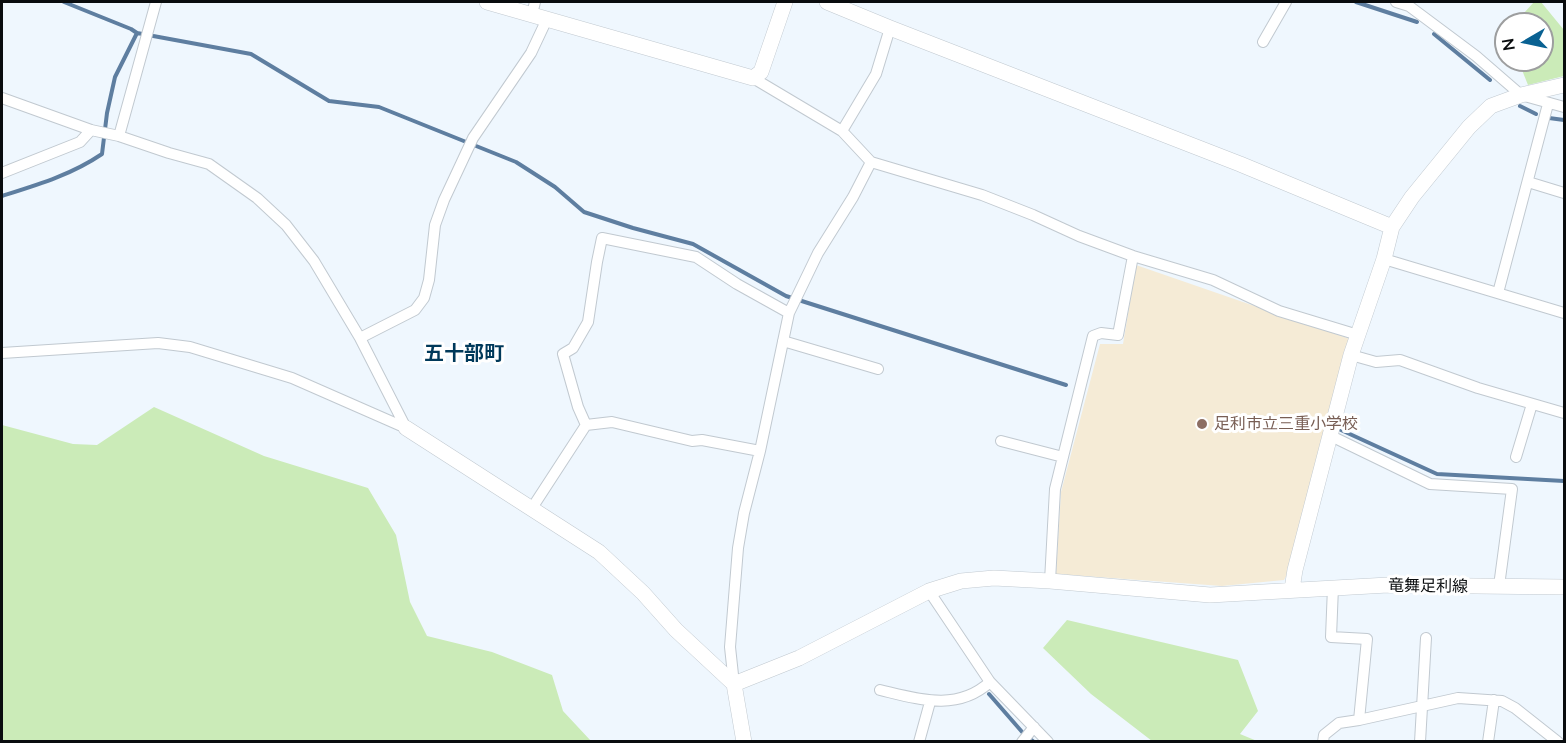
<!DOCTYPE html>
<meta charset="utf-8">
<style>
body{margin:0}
#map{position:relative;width:1566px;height:743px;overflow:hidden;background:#eff7fe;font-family:Lato,sans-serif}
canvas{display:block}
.frame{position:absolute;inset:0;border:3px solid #090c0e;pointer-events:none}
.north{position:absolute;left:1494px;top:12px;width:60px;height:60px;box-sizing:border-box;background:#fff;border:2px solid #9d9e9f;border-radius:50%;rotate:261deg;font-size:16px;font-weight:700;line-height:24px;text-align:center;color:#090c0e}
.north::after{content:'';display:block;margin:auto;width:21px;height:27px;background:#096192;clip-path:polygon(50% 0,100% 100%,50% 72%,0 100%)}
</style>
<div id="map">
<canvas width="1566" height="743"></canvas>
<div class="frame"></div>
<div class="north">N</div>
</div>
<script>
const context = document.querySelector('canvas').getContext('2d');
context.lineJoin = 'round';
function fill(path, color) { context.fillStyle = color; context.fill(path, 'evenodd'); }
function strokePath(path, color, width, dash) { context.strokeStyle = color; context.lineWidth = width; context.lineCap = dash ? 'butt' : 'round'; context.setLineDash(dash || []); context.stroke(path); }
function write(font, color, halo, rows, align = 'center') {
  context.font = font + ' Lato,"Noto Sans JP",sans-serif'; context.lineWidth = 6; context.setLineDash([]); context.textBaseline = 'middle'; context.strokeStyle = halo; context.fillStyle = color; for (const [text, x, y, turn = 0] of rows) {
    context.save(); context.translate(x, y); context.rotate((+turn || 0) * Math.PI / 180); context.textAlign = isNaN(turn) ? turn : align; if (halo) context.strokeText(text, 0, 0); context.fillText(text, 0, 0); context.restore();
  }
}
fill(new Path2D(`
 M 1136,265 L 1350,339 L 1343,356 L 1291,567 L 1284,580 L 1222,586 L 1056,574 L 1061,492 L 1100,344 L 1123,344 Z`), '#f5ebd6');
fill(new Path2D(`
 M 1534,2 L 1541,2 L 1564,30 L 1564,76 L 1528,85 L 1518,60 L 1542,60 L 1542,24 L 1514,24 Z
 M 154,407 L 264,456 L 368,488 L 396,535 L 410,602 L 427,636 L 492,652 L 552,675 L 563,711 L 591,741 L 2,741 L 2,425 L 73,444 L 97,445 Z
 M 1067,620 L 1238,660 L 1258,711 L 1240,734 L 1257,741 L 1152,741 L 1091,694 L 1043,648 Z`), '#cbebb8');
strokePath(new Path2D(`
 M 64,2 L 131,29 L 137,33
 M 1356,2 L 1417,22
 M 1434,34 L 1490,80
 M 1520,106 L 1536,114
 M 1549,118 L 1564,120
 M 2,196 C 37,185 71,175 102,154 L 107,113 L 115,77 L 137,33 L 251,54 L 329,101 L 379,107 L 516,162 L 555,187 L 584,212 L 633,228 L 693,244 L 786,296 L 1066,385
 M 1341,430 L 1437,474 L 1564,481
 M 989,694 L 1023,733 L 1034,742`), '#5e7ea0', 4);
const street = new Path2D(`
 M 1396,2 L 1409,6 L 1476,56 L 1521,95 L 1564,107
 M 532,14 L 535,2
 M 1263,42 L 1286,2
 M 753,78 L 842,131 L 871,162 L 982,195 L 1033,215 L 1079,236 L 1133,256 L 1213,280 L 1279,311 L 1358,335
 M 2,98 L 91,130 L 119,136 L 169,153 L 209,164 L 257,198 L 286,225 L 314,261 L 360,338 L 406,428
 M 842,131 L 876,74 L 890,28
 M 119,136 L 156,2
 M 2,173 L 80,142 L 91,130
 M 1528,182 L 1564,193
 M 1384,259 L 1564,313
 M 1498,293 L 1548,104
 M 360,338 L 415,310 L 424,298 L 429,280 L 435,225 L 444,200 L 473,138 L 531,53 L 547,19
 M 783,341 L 878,369
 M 2,353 L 158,343 L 190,347 L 292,378 L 406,428
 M 1351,355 L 1376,362 L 1400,360 L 1478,388 L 1564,413
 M 586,425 L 578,407 L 563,354 L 573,348 L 588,322 L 597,262 L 602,238 L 696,257 L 737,284 L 789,313
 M 586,425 L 612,422 L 692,441 L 702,440 L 760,451
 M 1331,436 L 1430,484 L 1512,489 L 1499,586
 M 1001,441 L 1063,457
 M 1516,457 L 1532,404
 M 532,508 L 586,425
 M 1050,581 L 1055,489 L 1093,336 L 1101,333 L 1118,335 L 1133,256
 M 1333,587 L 1331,637 L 1367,639 L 1359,720
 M 929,591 L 990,682 L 1048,742
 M 734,684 L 730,647 L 738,548 L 744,513 L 760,451 L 789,313 L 818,253 L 853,197 L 871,162
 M 880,690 C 918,699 957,712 990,682
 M 919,742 L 930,702
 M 1022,742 L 1034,727
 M 1323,742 L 1324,735 L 1339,723 L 1359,720 L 1458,698 L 1502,701 L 1515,708 L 1558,742
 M 1420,742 L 1426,638
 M 1488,742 L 1494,700`);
const secondary = new Path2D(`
 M 487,2 L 753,78 L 761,72 L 785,2
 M 827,2 L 890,28 L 1240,164 L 1392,227
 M 406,428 L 599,552 L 643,593 L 676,630 L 734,684 L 744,742
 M 1292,589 L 1295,570 L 1351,355 L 1384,259 L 1392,227 L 1412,197 L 1469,127 L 1491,106 L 1521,95 L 1564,85
 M 734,684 L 799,658 L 929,591 L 961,581 L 994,578 L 1050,581 L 1210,595 L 1388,585 L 1564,587`);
strokePath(street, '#c1c9d0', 12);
strokePath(secondary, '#c1c9d0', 16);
strokePath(street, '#fff', 10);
strokePath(secondary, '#fff', 15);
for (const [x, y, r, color] of [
 [1202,424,6,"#8d6e63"]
]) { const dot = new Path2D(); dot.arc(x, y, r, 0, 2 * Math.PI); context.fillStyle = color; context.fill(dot); strokePath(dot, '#fff', 2); }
write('16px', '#785e54', '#fff', [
 ["足利市立三重小学校",1214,424]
], 'left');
write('16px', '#090c0e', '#fff', [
 ["竜舞足利線",1428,586,1]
]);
write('bold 20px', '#00395a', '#fff', [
 ["五十部町",464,354]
]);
</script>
